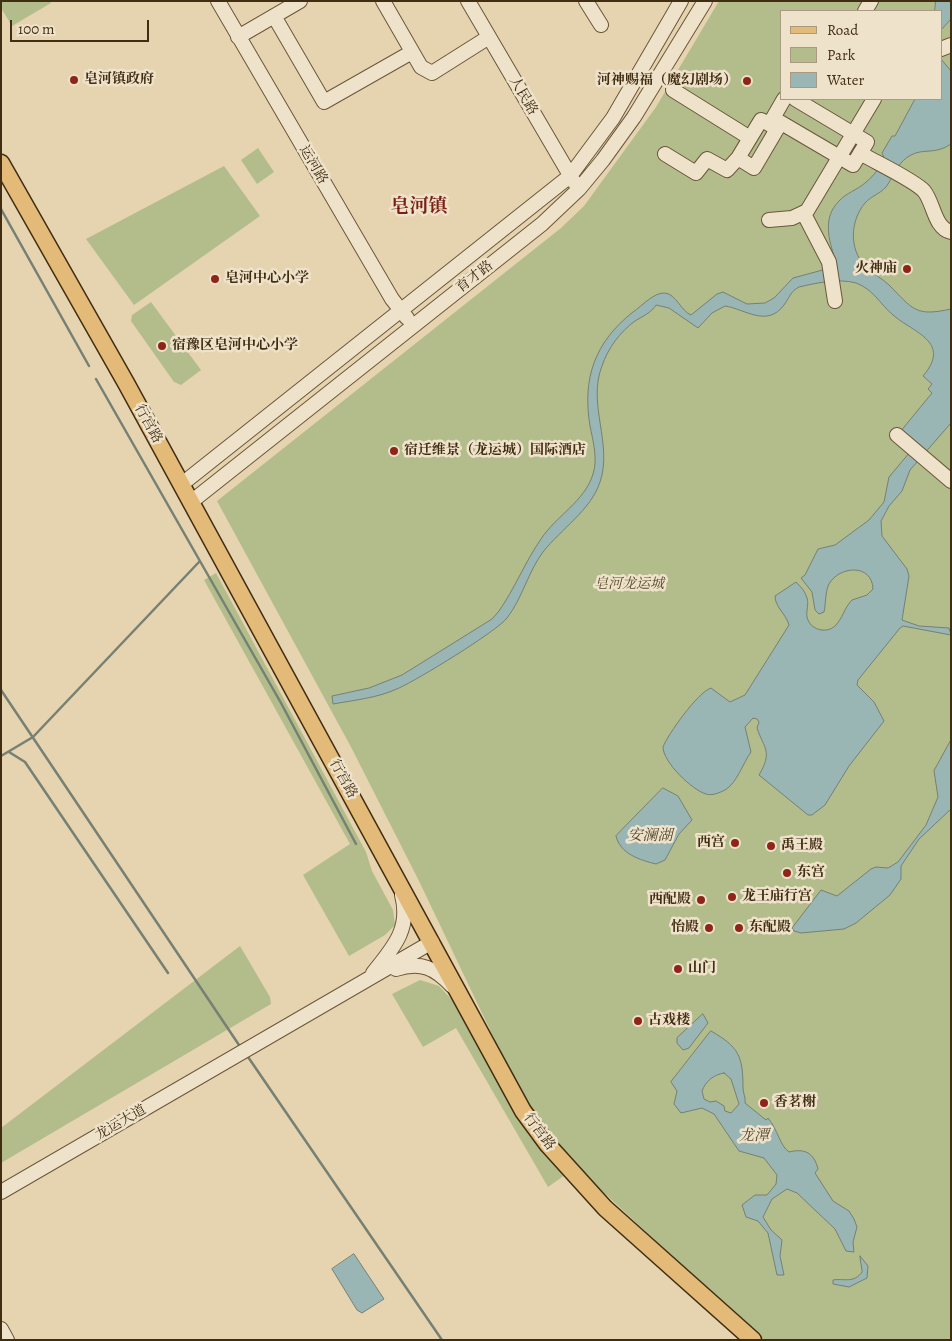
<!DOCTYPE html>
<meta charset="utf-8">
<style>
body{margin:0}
#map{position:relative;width:952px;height:1341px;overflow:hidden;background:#e6d3af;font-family:Alegreya,serif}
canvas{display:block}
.frame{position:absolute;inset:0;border:2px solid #412e12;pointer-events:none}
.legend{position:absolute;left:780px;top:10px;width:162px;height:90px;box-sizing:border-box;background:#efe2cb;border:1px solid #a99a81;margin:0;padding:6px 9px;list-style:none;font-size:15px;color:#412e12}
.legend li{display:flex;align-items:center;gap:10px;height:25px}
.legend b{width:25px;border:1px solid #a99a81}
.scale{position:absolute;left:10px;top:20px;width:139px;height:22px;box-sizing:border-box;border:2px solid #412e12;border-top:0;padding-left:6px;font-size:15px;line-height:18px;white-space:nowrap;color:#412e12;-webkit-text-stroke:4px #efe2cb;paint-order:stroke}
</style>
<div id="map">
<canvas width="952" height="1341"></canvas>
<div class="frame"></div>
<ul class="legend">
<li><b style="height:6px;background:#e3ba78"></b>Road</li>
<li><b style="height:14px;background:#b3bd8c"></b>Park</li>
<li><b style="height:14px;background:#99b6b4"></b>Water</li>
</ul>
<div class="scale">100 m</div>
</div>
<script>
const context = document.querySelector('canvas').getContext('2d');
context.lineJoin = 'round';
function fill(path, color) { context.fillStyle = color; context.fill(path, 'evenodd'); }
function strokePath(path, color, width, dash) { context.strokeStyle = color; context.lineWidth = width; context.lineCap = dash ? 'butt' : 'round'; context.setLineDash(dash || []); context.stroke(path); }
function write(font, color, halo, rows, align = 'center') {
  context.font = font + ' Alegreya,"Noto Serif SC",serif'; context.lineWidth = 5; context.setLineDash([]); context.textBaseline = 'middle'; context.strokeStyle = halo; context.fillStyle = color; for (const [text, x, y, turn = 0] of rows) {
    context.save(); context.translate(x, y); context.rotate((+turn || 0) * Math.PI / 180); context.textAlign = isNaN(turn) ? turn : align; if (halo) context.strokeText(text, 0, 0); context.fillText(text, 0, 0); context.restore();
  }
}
fill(new Path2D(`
 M 1,1 L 50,1 L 51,3 L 12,26 L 1,8 Z
 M 719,1 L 951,1 L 951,1340 L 762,1340 L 584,1174 L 538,1120 L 502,1055 L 419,881 L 351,747 L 217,501 L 561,228 L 584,206 L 656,107 ZM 781,11 L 941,11 L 941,99 L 781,99 Z
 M 258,148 L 274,172 L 257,184 L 241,160 Z
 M 224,166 L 260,216 L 134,305 L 86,239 Z
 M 151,302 L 201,370 L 181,385 L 174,382 L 131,321 L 132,315 Z
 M 216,573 L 366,852 L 372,871 L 393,910 L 395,925 L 385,935 L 349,956 L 303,875 L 350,844 L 204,580 Z
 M 240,946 L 270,997 L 271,1004 L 1,1163 L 1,1128 Z
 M 420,980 L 439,986 L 453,1001 L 510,1105 L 530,1137 L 565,1175 L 548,1187 L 456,1028 L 423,1047 L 392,994 Z`), '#b3bd8c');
const water = new Path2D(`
 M 936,1 L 951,1 L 951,19 L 941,30 L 941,11 L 935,11 Z
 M 941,59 L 951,71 L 951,144 C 935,155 924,148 911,155 C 899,161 895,173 888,184 C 884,192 871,196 865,203 C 850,221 849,249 865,266 C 872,274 882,278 889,285 C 913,309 915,317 951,309 L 951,423 L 910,470 L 902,491 L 889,506 L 881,521 L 882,536 L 907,569 L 909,576 L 902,620 L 919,626 L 949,628 L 951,635 L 903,626 L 900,628 L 858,680 L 857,685 L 874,702 L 884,721 L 849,766 L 825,805 L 812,815 L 808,815 L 759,775 C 773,751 764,749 757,728 L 759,722 L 757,719 L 753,718 L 745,727 L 751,752 C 743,763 737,783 725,790 C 719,793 712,796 706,794 C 692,790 663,762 663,747 C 668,734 698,692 711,688 L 730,702 L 745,695 L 789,625 C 786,614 775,607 775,596 L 796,582 C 801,587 805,591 807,598 C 809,604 806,611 807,617 C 810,630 826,634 835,626 C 843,618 844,608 852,600 L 867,595 L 873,589 C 872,563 839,566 829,584 C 825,592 826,603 824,612 L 819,614 L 815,610 L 812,592 L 801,578 L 805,575 L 818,549 L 835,545 L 869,520 L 884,502 L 889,477 L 915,446 L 900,432 L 932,393 L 928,389 L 932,384 L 923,376 C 952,342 914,333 893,315 C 880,304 873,289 856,283 C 839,278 816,283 799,287 C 791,291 789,298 784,305 C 767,328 745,309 725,306 L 712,313 L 698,328 L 669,308 L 656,305 C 651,313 643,316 635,321 C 620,332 608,348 602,366 C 587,404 613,444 600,482 C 591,510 561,529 543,552 C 528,572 522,599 507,618 C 496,632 417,680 399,688 C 378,698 355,700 333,704 L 332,696 L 369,688 L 402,675 L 492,619 L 499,611 C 515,588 525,562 541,539 C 556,516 585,501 593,474 C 598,459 593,441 590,426 C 582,378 595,342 633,312 C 642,306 654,292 665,293 C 676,294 681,311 691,315 L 717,294 L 723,292 L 747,304 L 765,303 L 774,298 L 793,278 L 830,268 L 835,259 C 829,240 822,218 839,201 C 846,193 857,190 865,183 C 873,177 879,168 885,160 L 882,153 L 892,136 L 895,136 L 915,99 L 941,99 Z
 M 951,740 L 951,809 L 919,839 L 901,866 L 901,879 L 890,895 L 856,923 L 844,929 L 801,933 L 794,931 L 792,928 L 821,890 L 837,896 L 871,869 L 876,867 L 888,868 L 898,862 L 926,825 L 938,797 L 934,771 Z
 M 663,788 L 678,796 L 692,820 L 679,834 L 665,860 L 656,864 C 640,860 620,854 616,836 Z
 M 703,1014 L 708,1023 L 689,1048 L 683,1050 L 677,1043 L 677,1038 Z
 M 711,1031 C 739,1047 743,1056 743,1088 C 743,1093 746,1098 745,1103 L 766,1120 L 768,1118 C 778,1130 780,1146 789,1152 C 805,1148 814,1153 818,1169 L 815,1173 L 833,1201 L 849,1211 L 854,1219 L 857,1227 L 853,1242 L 854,1252 L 846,1251 L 835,1229 L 797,1193 L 787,1189 L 772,1199 L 763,1217 L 771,1230 L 782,1240 L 780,1256 L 784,1275 L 777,1275 L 768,1233 L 758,1221 L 746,1217 L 742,1205 L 755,1195 L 767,1195 L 776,1184 L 777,1175 L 764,1158 L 739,1151 L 714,1114 L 702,1108 L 681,1113 L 674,1104 L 677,1091 L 671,1082 ZM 724,1073 L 731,1079 L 739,1104 L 731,1113 L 725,1111 L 724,1106 L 716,1101 L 710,1102 L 704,1099 L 702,1091 C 706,1081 713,1075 724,1073 Z
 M 354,1254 L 384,1299 L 362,1313 L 357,1310 L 332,1269 Z
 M 860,1256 L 868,1266 L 867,1278 L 849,1287 L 833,1284 L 833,1280 C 843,1278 854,1284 862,1272 Z`);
fill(water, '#99b6b4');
strokePath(water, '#768073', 1);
strokePath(new Path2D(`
 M 1,209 L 89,366
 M 96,379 L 281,703 L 356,844
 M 1,690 L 241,1048
 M 9,752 L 25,762 L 168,973
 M 1,756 L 33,737 L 199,562
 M 246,1054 L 442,1340`), '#768073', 2.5);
const minor = new Path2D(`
 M 218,1 L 392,299 L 407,318
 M 383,1 L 421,67 L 432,73 L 489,37
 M 468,1 L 574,182
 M 586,1 L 601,25
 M 865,11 L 871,1
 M 274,16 L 324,102 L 412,52
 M 238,37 L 300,1
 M 941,49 L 951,45
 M 673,90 L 750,138
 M 784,99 L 773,118 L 853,165 L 867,142 L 795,99
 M 769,124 L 777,129 L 754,168 L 738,158 L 761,120 L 769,124 L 773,118
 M 860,153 C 875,162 914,180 924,191 C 934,203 934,228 951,232
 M 665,154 L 696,173 L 707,159 L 727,170 L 738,158
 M 804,214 L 829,262 L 835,301
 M 769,220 L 792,218 L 807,211 L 874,99
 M 897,435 L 951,481
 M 182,484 L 570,176 L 613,118 L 681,1
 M 191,502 L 542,224 L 579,189 L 603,160 L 634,117 L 705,1
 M 396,969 C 421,961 435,968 452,986
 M 373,973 C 393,948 411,929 402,895
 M 1,1192 L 432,942
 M 1,1329 L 7,1340`);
const major = new Path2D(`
 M 1,163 L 126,383 L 523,1111 L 548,1145 L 605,1208 L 753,1340`);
strokePath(minor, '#6a5739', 16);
strokePath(major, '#412e12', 19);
strokePath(minor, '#efe2cb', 14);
strokePath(major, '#e3ba78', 16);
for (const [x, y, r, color] of [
 [74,80,5,"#8f2418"],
 [747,81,5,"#8f2418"],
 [907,269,5,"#8f2418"],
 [215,279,5,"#8f2418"],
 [162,346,5,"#8f2418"],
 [394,451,5,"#8f2418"],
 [735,843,5,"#8f2418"],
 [771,846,5,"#8f2418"],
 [787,873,5,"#8f2418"],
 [732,897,5,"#8f2418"],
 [701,900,5,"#8f2418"],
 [709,928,5,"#8f2418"],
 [739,928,5,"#8f2418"],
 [678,969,5,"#8f2418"],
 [638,1021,5,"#8f2418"],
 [764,1103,5,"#8f2418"]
]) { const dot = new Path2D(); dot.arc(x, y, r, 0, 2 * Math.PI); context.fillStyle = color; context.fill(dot); strokePath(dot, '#efe2cb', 2); }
write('bold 14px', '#412e12', '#efe2cb', [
 ["皂河镇政府",84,80],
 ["河神赐福（魔幻剧场）",737,81,"right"],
 ["火神庙",897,269,"right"],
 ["皂河中心小学",225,279],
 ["宿豫区皂河中心小学",172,346],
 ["宿迁维景（龙运城）国际酒店",404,451],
 ["西宫",725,843,"right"],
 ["禹王殿",781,846],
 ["东宫",797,873],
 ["龙王庙行宫",742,897],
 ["西配殿",691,900,"right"],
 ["怡殿",699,928,"right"],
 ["东配殿",749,928],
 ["山门",688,969],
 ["古戏楼",648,1021],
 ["香茗榭",774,1103]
], 'left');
write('14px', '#412e12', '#efe2cb', [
 ["人民路",523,96,60],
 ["运河路",313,165,60],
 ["育才路",475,277,-38],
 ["行宫路",148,424,61],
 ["行宫路",343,779,61],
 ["龙运大道",121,1123,-30],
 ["行宫路",539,1132,53]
]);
write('italic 14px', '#584b2a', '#efe2cb', [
 ["皂河龙运城",629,585]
]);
write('italic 15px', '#534932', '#efe2cb', [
 ["安澜湖",650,836],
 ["龙潭",754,1136]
]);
write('bold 19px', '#7a1f14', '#efe2cb', [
 ["皂河镇",419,207]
]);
</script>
